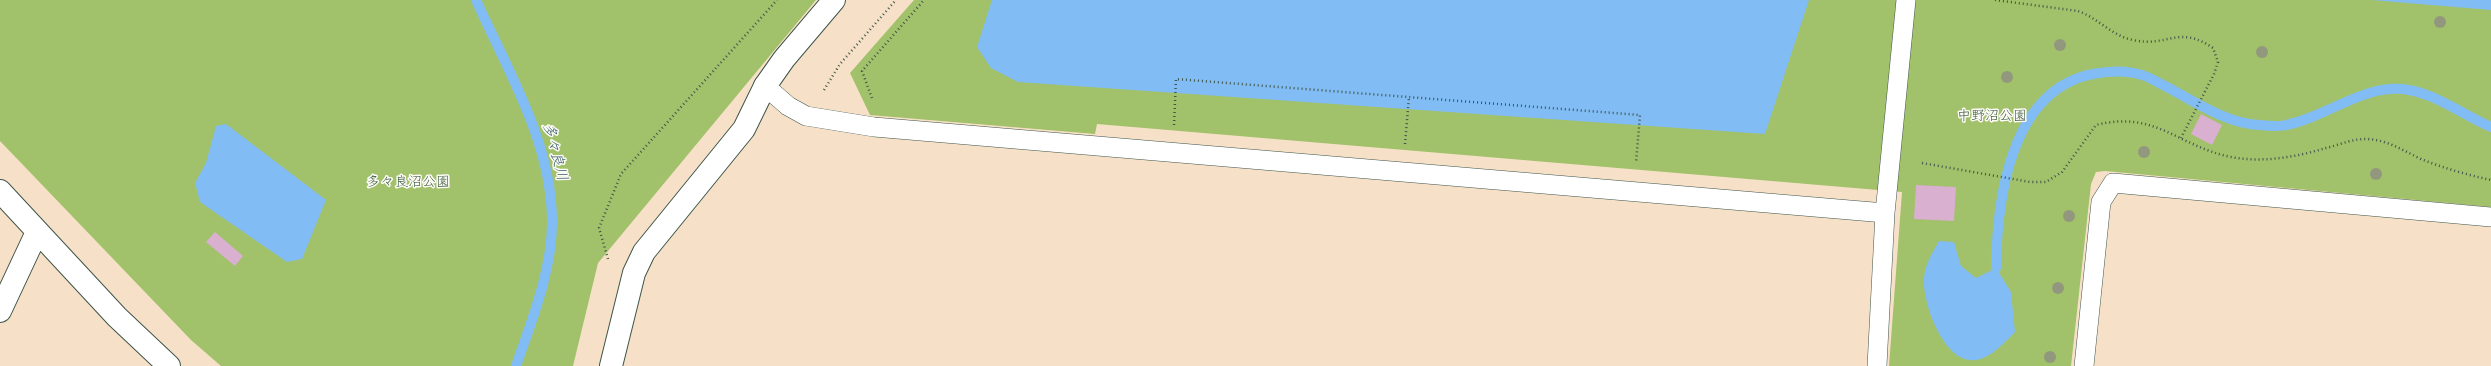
<!DOCTYPE html>
<meta charset="utf-8">
<style>
body{margin:0}
canvas{display:block;background:#f6e0c7}
</style>
<canvas width="2491" height="366"></canvas>
<script>
const context = document.querySelector('canvas').getContext('2d');
context.lineJoin = 'round';
function fill(path, color) { context.fillStyle = color; context.fill(path, 'evenodd'); }
function strokePath(path, color, width, dash) { context.strokeStyle = color; context.lineWidth = width; context.lineCap = dash ? 'butt' : 'round'; context.setLineDash(dash || []); context.stroke(path); }
function write(font, color, halo, rows, align = 'center') {
  context.font = font + ' "Architects Daughter","Klee One",sans-serif'; context.lineWidth = 3; context.setLineDash([]); context.textBaseline = 'middle'; context.strokeStyle = halo; context.fillStyle = color; for (const [text, x, y, turn = 0] of rows) {
    context.save(); context.translate(x, y); context.rotate((+turn || 0) * Math.PI / 180); context.textAlign = isNaN(turn) ? turn : align; if (halo) context.strokeText(text, 0, 0); context.fillText(text, 0, 0); context.restore();
  }
}
fill(new Path2D(`
 M 0,0 L 816,0 L 598,263 L 573,366 L 221,366 L 191,340 L 0,141 Z
 M 914,0 L 2491,0 L 2491,207 L 2105,171 L 2096,172 L 2091,184 L 2071,366 L 1889,366 L 1902,192 L 1097,124 L 1095,134 L 870,115 L 850,73 Z`), '#a1c16a');
fill(new Path2D(`
 M 992,0 L 1809,0 L 1765,134 L 1018,82 L 991,68 L 977,47 Z
 M 2372,0 L 2491,0 L 2491,10 Z
 M 226,124 L 326,200 L 302,259 L 287,262 L 200,202 L 195,183 L 206,163 L 216,126 Z
 M 1939,241 L 1954,242 L 1961,266 L 1976,278 L 1996,268 L 2011,292 L 2015,332 C 2005,342 1991,358 1976,360 C 1944,365 1922,302 1924,278 C 1925,264 1933,252 1939,241 Z`), '#81bdf4');
strokePath(new Path2D(`
 M 476,0 C 507,69 551,141 552,219 C 553,268 532,320 516,366
 M 1996,268 C 1997,200 2010,90 2093,74 C 2108,71 2126,70 2142,75 C 2150,77 2158,83 2165,86 C 2194,101 2227,124 2260,125 C 2268,126 2278,127 2286,125 C 2328,117 2365,82 2409,90 C 2438,95 2465,116 2491,127`), '#81bdf4', 10);
fill(new Path2D(`
 M 2201,114 L 2222,125 L 2212,145 L 2191,134 Z
 M 1916,185 L 1956,187 L 1954,221 L 1914,219 Z
 M 215,232 L 243,256 L 235,266 L 206,242 Z`), '#d9b0d0');
const service = new Path2D(`
 M 765,86 L 788,106 L 806,116 L 874,127 L 1885,213
 M 1877,366 L 1885,213 L 1906,0
 M 2084,366 L 2101,202 L 2113,183 L 2491,217`);
const minor = new Path2D(`
 M 765,86 L 784,59 L 834,0`);
const tertiary = new Path2D(`
 M 0,191 L 117,317 L 169,366
 M 0,311 L 37,232
 M 611,366 L 634,273 L 644,252 L 744,129 L 765,86`);
strokePath(service, '#3f554a', 20);
strokePath(minor, '#3f554a', 24);
strokePath(tertiary, '#3f554a', 24);
strokePath(new Path2D(`
 M 1995,0 L 2078,11 C 2098,18 2112,36 2133,40 C 2168,48 2178,24 2213,48 L 2218,62 L 2214,74 L 2181,138
 M 824,90 L 840,64 L 896,0
 M 872,98 L 862,71 L 924,0
 M 1174,125 L 1176,79 L 1640,115 L 1636,163
 M 1405,144 L 1409,97
 M 1922,163 L 2030,182 L 2046,182 L 2062,172 L 2096,125 C 2156,110 2177,146 2231,157 C 2263,163 2296,157 2326,148 C 2339,145 2352,139 2365,139 C 2386,139 2402,150 2421,159 C 2443,168 2468,175 2491,180
 M 608,259 L 599,228 L 621,174 L 777,0`), '#3f554a', 2.5, [1, 3]);
strokePath(service, '#fff', 19);
strokePath(minor, '#fff', 22);
strokePath(tertiary, '#fff', 22);
context.fillStyle = '#92987e';
for (const [x, y] of [
 [2440,22],
 [2060,45],
 [2262,52],
 [2007,77],
 [2144,152],
 [2376,174],
 [2069,216],
 [2058,288],
 [2050,357]
]) { context.beginPath(); context.arc(x, y, 6, 0, 2 * Math.PI); context.fill(); }
write('14px', '#405e42', '#fdfcf7', [
 ["中野沼公園",1992,117],
 ["多々良沼公園",408,183]
]);
write('italic 15px', '#385d64', '#fdfcf7', [
 ["多々良川",554,152,75]
]);
</script>
